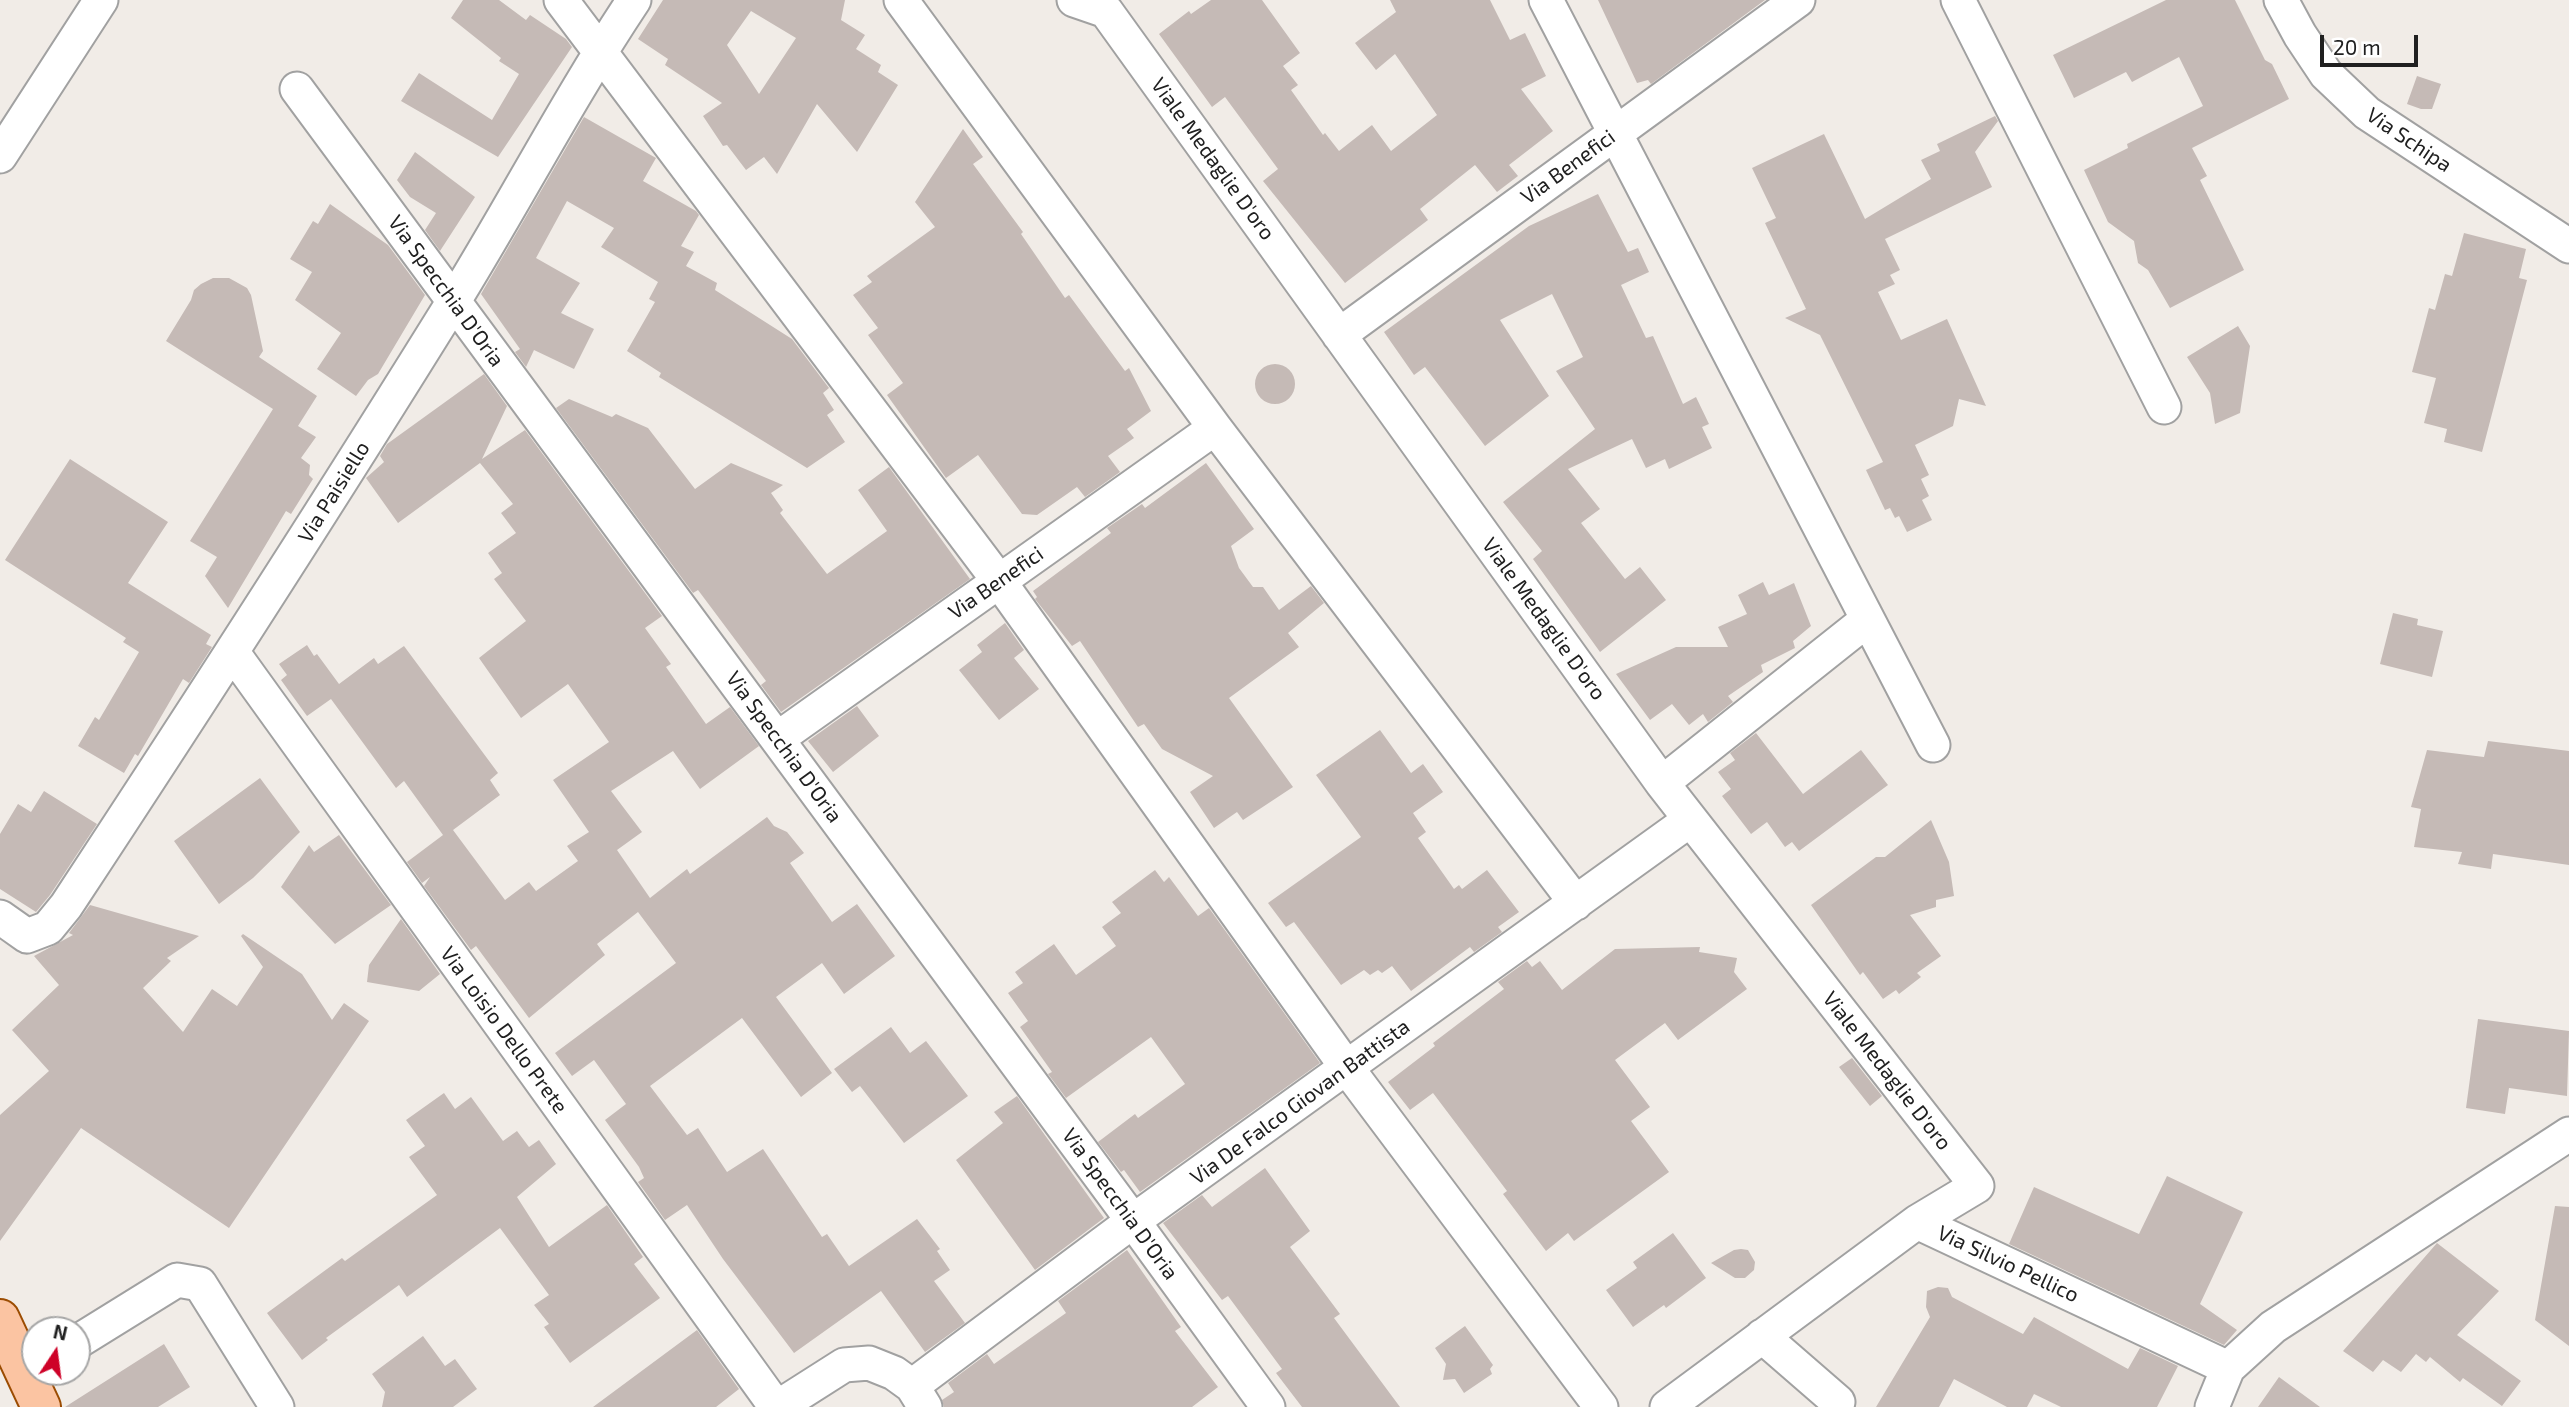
<!DOCTYPE html>
<style>
body{margin:0}
#map{position:relative;width:2569px;height:1407px;overflow:hidden;background:#f1ece7;font-family:"Exo 2",sans-serif}
canvas{display:block}
.north{position:absolute;left:21px;top:1316px;width:70px;height:70px;box-sizing:border-box;background:#fff;border:2px solid #a6a6a6;border-radius:50%;rotate:13deg;font-size:19px;font-weight:700;line-height:28px;text-align:center;color:#202020}
.north::after{content:'';display:block;margin:auto;width:24px;height:32px;background:#ce0228;clip-path:polygon(50% 0,100% 100%,50% 72%,0 100%)}
.scale{position:absolute;left:2320px;top:35px;width:98px;height:32px;box-sizing:border-box;border:4px solid #202020;border-top:0;padding-left:9px;font-size:21px;line-height:24px;white-space:nowrap;color:#202020;-webkit-text-stroke:5px #fff;paint-order:stroke}
</style>
<div id="map">
<canvas width="2569" height="1407"></canvas>
<div class="north">N</div>
<div class="scale">20 m</div>
</div>
<script>
const context = document.querySelector('canvas').getContext('2d');
context.lineJoin = 'round';
function fill(path, color) { context.fillStyle = color; context.fill(path, 'evenodd'); }
function strokePath(path, color, width, dash) { context.strokeStyle = color; context.lineWidth = width; context.lineCap = dash ? 'butt' : 'round'; context.setLineDash(dash || []); context.stroke(path); }
function write(font, color, halo, rows, align = 'center') {
  context.font = font + ' "Exo 2",sans-serif'; context.lineWidth = 7; context.setLineDash([]); context.textBaseline = 'middle'; context.strokeStyle = halo; context.fillStyle = color; for (const [text, x, y, turn = 0] of rows) {
    context.save(); context.translate(x, y); context.rotate((+turn || 0) * Math.PI / 180); context.textAlign = isNaN(turn) ? turn : align; if (halo) context.strokeText(text, 0, 0); context.fillText(text, 0, 0); context.restore();
  }
}
fill(new Path2D(`
 M 463,0 L 499,0 L 526,20 L 530,15 L 566,39 L 572,47 L 498,157 L 401,101 L 419,73 L 492,120 L 519,74 L 499,61 L 501,58 L 451,18 Z
 M 663,0 L 845,0 L 841,20 L 865,35 L 856,49 L 881,65 L 878,72 L 898,85 L 857,152 L 817,104 L 777,174 L 764,157 L 746,170 L 727,145 L 723,146 L 703,116 L 722,103 L 665,65 L 668,59 L 638,39 ZM 751,11 L 796,38 L 759,94 L 727,45 Z
 M 1211,0 L 1262,0 L 1300,53 L 1283,66 L 1298,85 L 1291,90 L 1323,135 L 1325,133 L 1339,151 L 1372,125 L 1391,151 L 1437,115 L 1395,54 L 1376,70 L 1355,43 L 1396,12 L 1390,0 L 1490,0 L 1510,40 L 1525,33 L 1546,76 L 1521,89 L 1553,131 L 1509,165 L 1518,176 L 1497,192 L 1475,165 L 1420,209 L 1428,220 L 1345,283 L 1263,181 L 1278,169 L 1225,97 L 1212,107 L 1159,34 L 1189,11 L 1191,14 Z
 M 1598,0 L 1765,0 L 1651,84 L 1648,80 L 1637,83 Z
 M 2166,0 L 2235,0 L 2265,60 L 2272,64 L 2289,99 L 2192,148 L 2207,176 L 2200,180 L 2244,270 L 2170,308 L 2148,270 L 2138,263 L 2134,241 L 2108,222 L 2084,170 L 2128,148 L 2127,144 L 2203,106 L 2179,57 L 2132,82 L 2126,72 L 2074,98 L 2053,55 Z
 M 2417,76 L 2441,84 L 2432,109 L 2421,109 L 2407,104 Z
 M 1995,116 L 1998,121 L 1975,152 L 1992,187 L 1885,239 L 1900,270 L 1890,275 L 1895,284 L 1878,292 L 1901,340 L 1947,319 L 1986,406 L 1959,399 L 1953,426 L 1915,445 L 1929,475 L 1921,479 L 1929,496 L 1922,500 L 1932,520 L 1907,532 L 1899,516 L 1895,518 L 1890,508 L 1885,510 L 1866,470 L 1883,462 L 1820,335 L 1785,318 L 1806,309 L 1765,223 L 1776,218 L 1752,168 L 1824,134 L 1865,219 L 1931,179 L 1921,160 L 1940,151 L 1937,144 Z
 M 584,117 L 656,158 L 643,181 L 696,211 L 699,215 L 681,246 L 694,252 L 686,266 L 717,283 L 715,290 L 792,339 L 829,388 L 823,393 L 834,410 L 827,415 L 845,442 L 807,468 L 659,377 L 661,373 L 627,351 L 655,302 L 649,299 L 658,282 L 601,247 L 614,228 L 567,201 L 536,258 L 580,283 L 561,313 L 594,329 L 574,369 L 534,350 L 526,367 L 515,352 L 520,349 L 481,294 Z
 M 963,129 L 983,157 L 973,164 L 1023,232 L 1021,234 L 1065,298 L 1069,295 L 1125,371 L 1129,368 L 1151,411 L 1127,429 L 1134,438 L 1108,456 L 1120,472 L 1085,497 L 1077,487 L 1037,515 L 1022,514 L 978,455 L 946,478 L 887,395 L 903,383 L 868,335 L 878,328 L 853,295 L 872,282 L 867,276 L 935,227 L 915,202 Z
 M 415,152 L 475,197 L 440,251 L 425,230 L 436,213 L 410,197 L 397,180 Z
 M 1598,194 L 1628,252 L 1638,248 L 1649,272 L 1621,285 L 1646,338 L 1653,336 L 1683,404 L 1696,397 L 1709,424 L 1702,427 L 1712,448 L 1669,469 L 1665,459 L 1646,468 L 1632,439 L 1568,469 L 1600,509 L 1581,523 L 1625,579 L 1640,567 L 1666,600 L 1600,652 L 1533,559 L 1542,551 L 1503,502 L 1595,429 L 1556,371 L 1583,357 L 1552,294 L 1500,320 L 1549,396 L 1485,446 L 1425,367 L 1414,375 L 1384,332 L 1529,226 Z
 M 330,204 L 388,245 L 425,295 L 378,374 L 368,380 L 356,396 L 317,369 L 341,333 L 295,300 L 312,272 L 290,259 L 313,221 L 318,224 Z
 M 2464,233 L 2526,249 L 2519,278 L 2527,280 L 2482,452 L 2444,442 L 2447,429 L 2424,423 L 2436,378 L 2412,372 L 2429,308 L 2435,310 L 2445,274 L 2452,276 Z
 M 213,278 L 229,278 L 247,288 L 251,295 L 263,351 L 259,357 L 317,396 L 298,426 L 316,437 L 301,458 L 310,465 L 309,475 L 313,479 L 291,514 L 286,511 L 228,608 L 205,576 L 217,557 L 190,541 L 273,409 L 166,341 L 191,300 L 194,290 L 201,284 Z
 M 2238,326 L 2250,346 L 2240,413 L 2215,424 L 2210,393 L 2187,357 Z
 M1255 384a20 20 0 1 1 40 0a20 20 0 1 1-40 0Z
 M 484,374 L 507,406 L 482,459 L 525,430 L 662,616 L 645,628 L 671,664 L 666,667 L 706,724 L 730,707 L 759,746 L 700,789 L 673,751 L 611,791 L 642,832 L 617,850 L 650,898 L 687,869 L 690,874 L 767,817 L 774,826 L 787,832 L 804,853 L 790,863 L 832,922 L 857,904 L 895,956 L 844,994 L 822,963 L 776,997 L 832,1073 L 801,1097 L 742,1018 L 650,1086 L 687,1135 L 698,1128 L 727,1172 L 763,1149 L 822,1237 L 827,1234 L 849,1266 L 917,1219 L 940,1249 L 937,1251 L 950,1270 L 934,1281 L 965,1323 L 925,1352 L 881,1291 L 794,1353 L 723,1259 L 687,1205 L 665,1220 L 638,1182 L 644,1178 L 639,1167 L 605,1120 L 626,1104 L 594,1060 L 572,1076 L 555,1053 L 676,963 L 638,912 L 597,944 L 605,955 L 529,1018 L 476,946 L 471,950 L 424,886 L 430,877 L 422,883 L 407,862 L 443,835 L 404,781 L 396,788 L 331,699 L 307,716 L 281,680 L 287,675 L 279,664 L 307,645 L 314,656 L 317,654 L 339,684 L 374,658 L 378,664 L 404,646 L 498,773 L 490,780 L 500,795 L 453,830 L 505,900 L 529,882 L 536,891 L 578,861 L 567,846 L 589,832 L 553,780 L 609,742 L 568,684 L 521,718 L 479,658 L 526,621 L 494,579 L 502,573 L 488,553 L 516,533 L 501,513 L 513,504 L 480,463 L 398,523 L 366,478 L 384,462 L 380,456 L 387,444 Z
 M 569,399 L 612,417 L 616,414 L 648,428 L 695,489 L 731,463 L 783,485 L 771,493 L 783,510 L 780,513 L 827,574 L 887,531 L 858,490 L 889,467 L 970,579 L 781,712 L 761,685 L 766,681 L 713,610 L 698,590 L 693,593 L 556,408 Z
 M 70,459 L 168,522 L 128,583 L 211,635 L 206,644 L 212,647 L 189,683 L 183,679 L 138,756 L 135,754 L 124,773 L 78,746 L 95,717 L 99,720 L 139,652 L 123,642 L 126,638 L 5,560 Z
 M 1206,463 L 1254,529 L 1231,546 L 1239,568 L 1253,587 L 1263,587 L 1279,610 L 1311,586 L 1324,603 L 1288,633 L 1299,647 L 1229,698 L 1293,787 L 1243,820 L 1237,812 L 1214,828 L 1190,792 L 1213,776 L 1162,749 L 1144,724 L 1138,727 L 1080,641 L 1072,646 L 1035,599 L 1037,597 L 1033,591 L 1111,533 L 1107,528 L 1142,504 L 1145,508 Z
 M 1763,582 L 1769,595 L 1794,583 L 1811,626 L 1793,641 L 1795,648 L 1761,665 L 1763,672 L 1728,696 L 1733,702 L 1708,722 L 1703,714 L 1689,725 L 1672,704 L 1650,720 L 1616,674 L 1676,647 L 1728,647 L 1718,627 L 1747,614 L 1738,595 Z
 M 2393,613 L 2418,619 L 2417,625 L 2443,631 L 2432,677 L 2380,664 Z
 M 1005,623 L 1024,650 L 1014,658 L 1039,689 L 999,720 L 959,670 L 982,652 L 977,645 Z
 M 857,706 L 879,736 L 833,772 L 808,741 Z
 M 1380,730 L 1411,773 L 1423,764 L 1443,792 L 1413,813 L 1426,832 L 1418,838 L 1454,889 L 1459,885 L 1462,889 L 1487,870 L 1519,912 L 1498,927 L 1502,932 L 1474,952 L 1470,947 L 1411,991 L 1392,966 L 1382,973 L 1378,970 L 1370,975 L 1364,970 L 1341,985 L 1294,922 L 1286,927 L 1268,903 L 1361,837 L 1316,775 Z
 M 1756,733 L 1803,794 L 1861,750 L 1888,785 L 1799,851 L 1792,842 L 1785,847 L 1767,822 L 1751,834 L 1722,796 L 1731,789 L 1718,772 L 1735,760 L 1730,753 Z
 M 2488,741 L 2569,751 L 2569,865 L 2493,854 L 2491,869 L 2458,864 L 2462,852 L 2414,847 L 2421,809 L 2411,807 L 2427,750 L 2484,757 Z
 M 260,778 L 300,832 L 253,878 L 219,904 L 174,841 Z
 M 44,791 L 97,824 L 50,895 L 36,912 L 0,889 L 0,834 L 18,804 L 31,812 Z
 M 1931,820 L 1949,862 L 1954,896 L 1936,900 L 1936,907 L 1910,915 L 1941,956 L 1917,973 L 1921,977 L 1899,994 L 1896,990 L 1883,999 L 1863,972 L 1860,975 L 1811,905 L 1876,857 L 1885,857 Z
 M 339,835 L 391,905 L 335,944 L 281,887 L 309,845 L 314,852 Z
 M 1155,870 L 1164,882 L 1169,877 L 1198,916 L 1209,908 L 1320,1063 L 1140,1192 L 1124,1170 L 1121,1172 L 1098,1142 L 1135,1114 L 1138,1118 L 1185,1084 L 1151,1037 L 1066,1098 L 1048,1074 L 1052,1072 L 1020,1027 L 1028,1021 L 1008,993 L 1023,983 L 1015,972 L 1054,944 L 1076,975 L 1116,946 L 1102,927 L 1121,913 L 1112,902 Z
 M 90,905 L 199,936 L 167,958 L 171,961 L 143,988 L 183,1032 L 212,989 L 237,1006 L 263,967 L 241,936 L 243,934 L 302,974 L 332,1020 L 344,1003 L 369,1021 L 229,1228 L 81,1128 L 0,1241 L 0,1115 L 49,1071 L 12,1030 L 59,985 L 34,956 L 73,935 L 69,933 Z
 M 401,919 L 440,974 L 419,991 L 367,982 L 369,965 Z
 M 1700,947 L 1699,952 L 1737,958 L 1734,972 L 1747,989 L 1678,1040 L 1665,1023 L 1615,1060 L 1650,1107 L 1631,1121 L 1669,1172 L 1574,1241 L 1568,1233 L 1546,1251 L 1503,1194 L 1507,1191 L 1433,1093 L 1410,1110 L 1388,1082 L 1435,1046 L 1433,1043 L 1504,989 L 1498,982 L 1527,961 L 1532,967 L 1540,961 L 1562,990 L 1615,949 Z
 M 2478,1019 L 2569,1031 L 2567,1096 L 2509,1088 L 2505,1114 L 2466,1108 Z
 M 891,1027 L 910,1053 L 926,1041 L 968,1096 L 904,1143 L 860,1086 L 852,1092 L 834,1069 Z
 M 1852,1058 L 1882,1096 L 1870,1106 L 1839,1067 Z
 M 444,1093 L 455,1109 L 471,1097 L 503,1141 L 517,1131 L 529,1147 L 539,1140 L 556,1164 L 517,1197 L 549,1247 L 607,1205 L 643,1257 L 634,1264 L 660,1298 L 570,1363 L 544,1327 L 549,1324 L 534,1305 L 549,1295 L 500,1228 L 407,1297 L 399,1285 L 326,1338 L 328,1340 L 302,1360 L 267,1313 L 342,1258 L 345,1261 L 437,1195 L 409,1157 L 425,1146 L 406,1120 Z
 M 1017,1096 L 1104,1218 L 1035,1270 L 956,1160 L 1003,1123 L 994,1112 Z
 M 1265,1168 L 1310,1231 L 1290,1247 L 1340,1314 L 1334,1318 L 1400,1407 L 1302,1407 L 1276,1373 L 1282,1369 L 1228,1296 L 1222,1300 L 1163,1223 L 1202,1195 L 1212,1207 Z
 M 2167,1176 L 2243,1212 L 2200,1304 L 2237,1330 L 2224,1345 L 2009,1244 L 2034,1187 L 2139,1234 Z
 M 2555,1206 L 2569,1207 L 2569,1346 L 2535,1320 Z
 M 1673,1233 L 1706,1278 L 1666,1308 L 1664,1305 L 1633,1327 L 1606,1290 L 1637,1268 L 1633,1262 Z
 M 2437,1243 L 2499,1291 L 2457,1335 L 2521,1381 L 2502,1406 L 2463,1378 L 2460,1382 L 2430,1357 L 2426,1362 L 2416,1354 L 2401,1372 L 2383,1360 L 2373,1372 L 2343,1351 Z
 M 1741,1249 L 1748,1250 L 1755,1262 L 1754,1270 L 1745,1278 L 1735,1278 L 1711,1263 L 1734,1250 Z
 M 1127,1250 L 1181,1327 L 1175,1331 L 1218,1387 L 1192,1407 L 944,1407 L 942,1400 L 954,1392 L 948,1383 L 987,1354 L 994,1364 L 1066,1313 L 1058,1301 Z
 M 1938,1287 L 1948,1288 L 1952,1297 L 2023,1334 L 2034,1317 L 2128,1369 L 2140,1348 L 2178,1366 L 2157,1407 L 2061,1407 L 2034,1394 L 2027,1407 L 2007,1407 L 1954,1379 L 1939,1407 L 1876,1407 L 1930,1317 L 1926,1307 L 1927,1291 Z
 M 1465,1326 L 1493,1365 L 1490,1369 L 1492,1374 L 1464,1393 L 1455,1379 L 1443,1380 L 1446,1364 L 1435,1348 Z
 M 697,1330 L 739,1389 L 716,1407 L 593,1407 Z
 M 423,1336 L 445,1366 L 455,1359 L 477,1389 L 453,1407 L 382,1407 L 385,1392 L 372,1374 Z
 M 164,1344 L 190,1387 L 158,1407 L 65,1407 Z
 M 2279,1377 L 2320,1407 L 2258,1407 Z`), '#c5bab6');
const minor = new Path2D(`
 M 561,0 L 999,581 L 1347,1068 L 1601,1407
 M 901,0 L 1215,428 L 1576,903
 M 1074,0 L 1106,11 L 1662,783 L 1977,1186 L 1917,1222
 M 1546,0 L 1933,745
 M 1958,0 L 2164,407
 M 2281,0 L 2300,35 L 2326,74 L 2367,113 L 2569,246
 M 297,89 L 1133,1221 L 1268,1407
 M 0,156 L 101,0
 M 1339,335 L 1798,0
 M 233,653 L 776,1407
 M 777,739 L 1215,428
 M 1662,783 L 1867,620
 M 0,917 L 27,936 L 48,928 L 66,906 C 197,707 326,507 452,304 C 514,204 568,99 634,0
 M 1762,1336 L 1838,1402 L 1836,1407
 M 77,1342 L 177,1280 L 200,1284 L 277,1407
 M 912,1386 L 1133,1221 L 1690,820
 M 778,1407 L 844,1365 L 869,1363 L 894,1373 L 912,1386 L 925,1407
 M 1667,1407 L 1917,1222 L 2228,1368
 M 2212,1407 L 2228,1368 L 2273,1327 L 2569,1134`);
const major = new Path2D(`
 M 0,1319 L 41,1407`);
strokePath(minor, '#a1a1a1', 37);
strokePath(major, '#9b4c02', 42);
strokePath(minor, '#fff', 33);
strokePath(major, '#fbc4a2', 38);
write('21px', '#202020', '#fff', [
 ["Via Schipa",2409,140,34],
 ["Viale Medaglie D'oro",1213,159,54],
 ["Via Benefici",1568,167,-36],
 ["Via Specchia D'Oria",446,291,54],
 ["Via Paisiello",334,492,-58],
 ["Via Benefici",996,583,-35],
 ["Viale Medaglie D'oro",1544,619,54],
 ["Via Specchia D'Oria",784,747,54],
 ["Via Loisio Dello Prete",504,1030,54],
 ["Viale Medaglie D'oro",1887,1071,52],
 ["Via De Falco Giovan Battista",1300,1102,-36],
 ["Via Specchia D'Oria",1120,1204,54],
 ["Via Silvio Pellico",2008,1264,25]
]);
</script>
